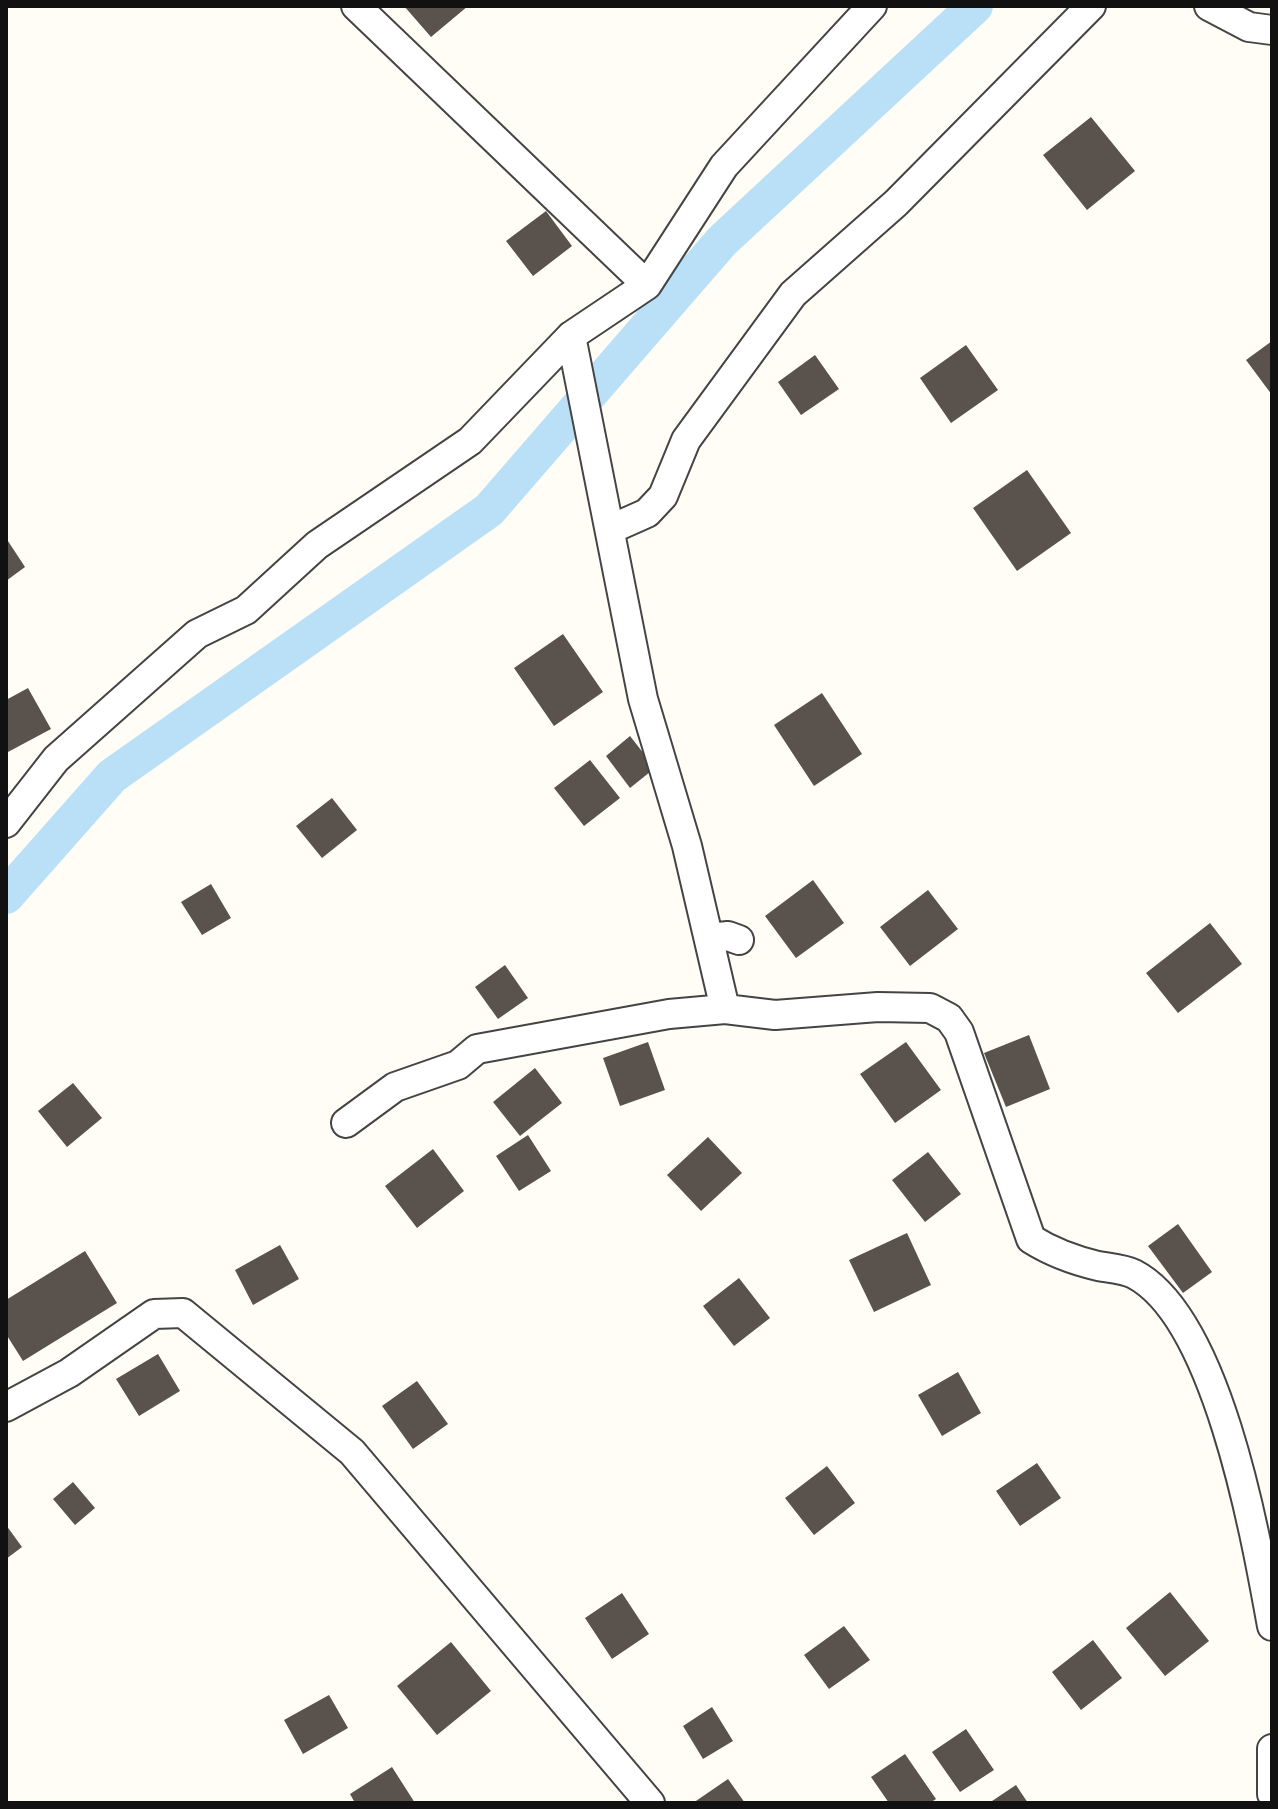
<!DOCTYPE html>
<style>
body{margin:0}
#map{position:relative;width:1278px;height:1809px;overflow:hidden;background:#fffdf5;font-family:"PT Serif",serif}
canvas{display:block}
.frame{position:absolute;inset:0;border:8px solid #111;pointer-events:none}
</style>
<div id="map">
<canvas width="1278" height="1809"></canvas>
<div class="frame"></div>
</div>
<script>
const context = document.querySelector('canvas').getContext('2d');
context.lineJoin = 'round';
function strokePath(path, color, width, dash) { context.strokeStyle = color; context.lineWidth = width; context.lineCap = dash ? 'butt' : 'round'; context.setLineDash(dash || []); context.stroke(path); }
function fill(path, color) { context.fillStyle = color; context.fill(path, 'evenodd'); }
strokePath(new Path2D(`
 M 6,896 L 112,776 L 489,510 L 722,241 L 975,6`), '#b9e0f7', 36);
fill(new Path2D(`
 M 404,6 L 468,6 L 431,37 Z
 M 1091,117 L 1135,171 L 1087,210 L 1043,155 Z
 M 546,211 L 572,246 L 533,276 L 506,241 Z
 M 1272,341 L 1272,395 L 1246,360 Z
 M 966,345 L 998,390 L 951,423 L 920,378 Z
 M 815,355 L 839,389 L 801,415 L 778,382 Z
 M 1027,470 L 1071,533 L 1017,571 L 973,508 Z
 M 6,538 L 25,567 L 6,581 Z
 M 563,634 L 603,692 L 554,726 L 514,668 Z
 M 28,688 L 51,729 L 8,752 L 6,700 Z
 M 822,693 L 862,754 L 814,786 L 774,725 Z
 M 630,736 L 655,768 L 630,788 L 606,756 Z
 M 590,760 L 620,798 L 584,826 L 554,788 Z
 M 332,798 L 357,830 L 322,858 L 296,826 Z
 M 813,880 L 844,923 L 796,958 L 765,916 Z
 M 211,884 L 231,918 L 202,935 L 181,902 Z
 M 928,890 L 958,929 L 910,966 L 880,927 Z
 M 1210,923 L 1242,964 L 1178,1013 L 1146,973 Z
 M 505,965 L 528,998 L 498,1019 L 475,987 Z
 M 1029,1035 L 1050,1089 L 1006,1107 L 984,1053 Z
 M 648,1042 L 665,1090 L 620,1106 L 603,1058 Z
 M 906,1042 L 941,1090 L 895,1123 L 860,1074 Z
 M 535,1068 L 562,1103 L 520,1136 L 493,1102 Z
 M 73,1083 L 102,1118 L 67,1147 L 38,1111 Z
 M 528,1135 L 551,1171 L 519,1191 L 496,1156 Z
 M 708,1137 L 742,1173 L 701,1211 L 667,1175 Z
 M 433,1149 L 464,1191 L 417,1228 L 385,1186 Z
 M 928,1152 L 961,1194 L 925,1222 L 892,1180 Z
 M 1178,1224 L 1212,1272 L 1183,1293 L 1148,1246 Z
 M 907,1233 L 931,1285 L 874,1312 L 849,1260 Z
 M 280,1245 L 299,1279 L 253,1305 L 235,1270 Z
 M 85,1251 L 117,1303 L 23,1361 L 6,1334 L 6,1300 Z
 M 739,1278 L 770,1318 L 734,1346 L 703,1306 Z
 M 158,1354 L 180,1391 L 139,1416 L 116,1379 Z
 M 958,1372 L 981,1413 L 942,1436 L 918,1395 Z
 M 417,1381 L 448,1424 L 413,1449 L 382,1406 Z
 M 1037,1463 L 1061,1498 L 1020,1526 L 996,1491 Z
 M 827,1466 L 855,1503 L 814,1535 L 785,1498 Z
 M 73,1482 L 95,1508 L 75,1525 L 53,1499 Z
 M 6,1525 L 22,1547 L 6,1559 Z
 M 1170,1592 L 1209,1641 L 1165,1676 L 1126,1628 Z
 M 622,1593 L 649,1634 L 612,1659 L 585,1618 Z
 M 844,1626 L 870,1660 L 829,1689 L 804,1655 Z
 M 1093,1640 L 1122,1678 L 1081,1710 L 1052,1672 Z
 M 451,1642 L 491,1691 L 437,1735 L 397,1686 Z
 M 329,1695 L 348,1728 L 303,1754 L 284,1720 Z
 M 712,1707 L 733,1741 L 703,1759 L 683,1726 Z
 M 966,1729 L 994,1770 L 960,1792 L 932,1752 Z
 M 905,1754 L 936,1799 L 930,1803 L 889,1803 L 871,1777 Z
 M 392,1767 L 415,1803 L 355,1803 L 350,1794 Z
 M 728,1779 L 745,1803 L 693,1803 Z
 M 1016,1785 L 1028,1803 L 989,1803 Z`), '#5a524d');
const street = new Path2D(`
 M 356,6 L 647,285
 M 1209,6 L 1249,27 L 1272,30
 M 571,336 L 643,699 L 687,846 L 725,1009 L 775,1015 L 878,1007 L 930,1008 L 949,1018 L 959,1032 L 1031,1239 C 1053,1253 1073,1260 1098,1266 C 1109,1268 1124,1269 1134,1274 C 1218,1318 1256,1538 1272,1626
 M 611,529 L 647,513 L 663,496 L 686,440 L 793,294 L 896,203 L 1091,6
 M 6,823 L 56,759 L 197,634 L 246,610 L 317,545 L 470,441 L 571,336 L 647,285 L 724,166 L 872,6
 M 709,938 L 728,936 L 739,940
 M 346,1123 L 395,1087 L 458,1065 L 477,1049 L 669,1014 L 725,1009
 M 6,1407 L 69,1373 L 154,1314 L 183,1313 L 352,1452 L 650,1803
 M 1272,1749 L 1272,1794`);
strokePath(street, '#444', 32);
strokePath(street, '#fff', 28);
</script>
